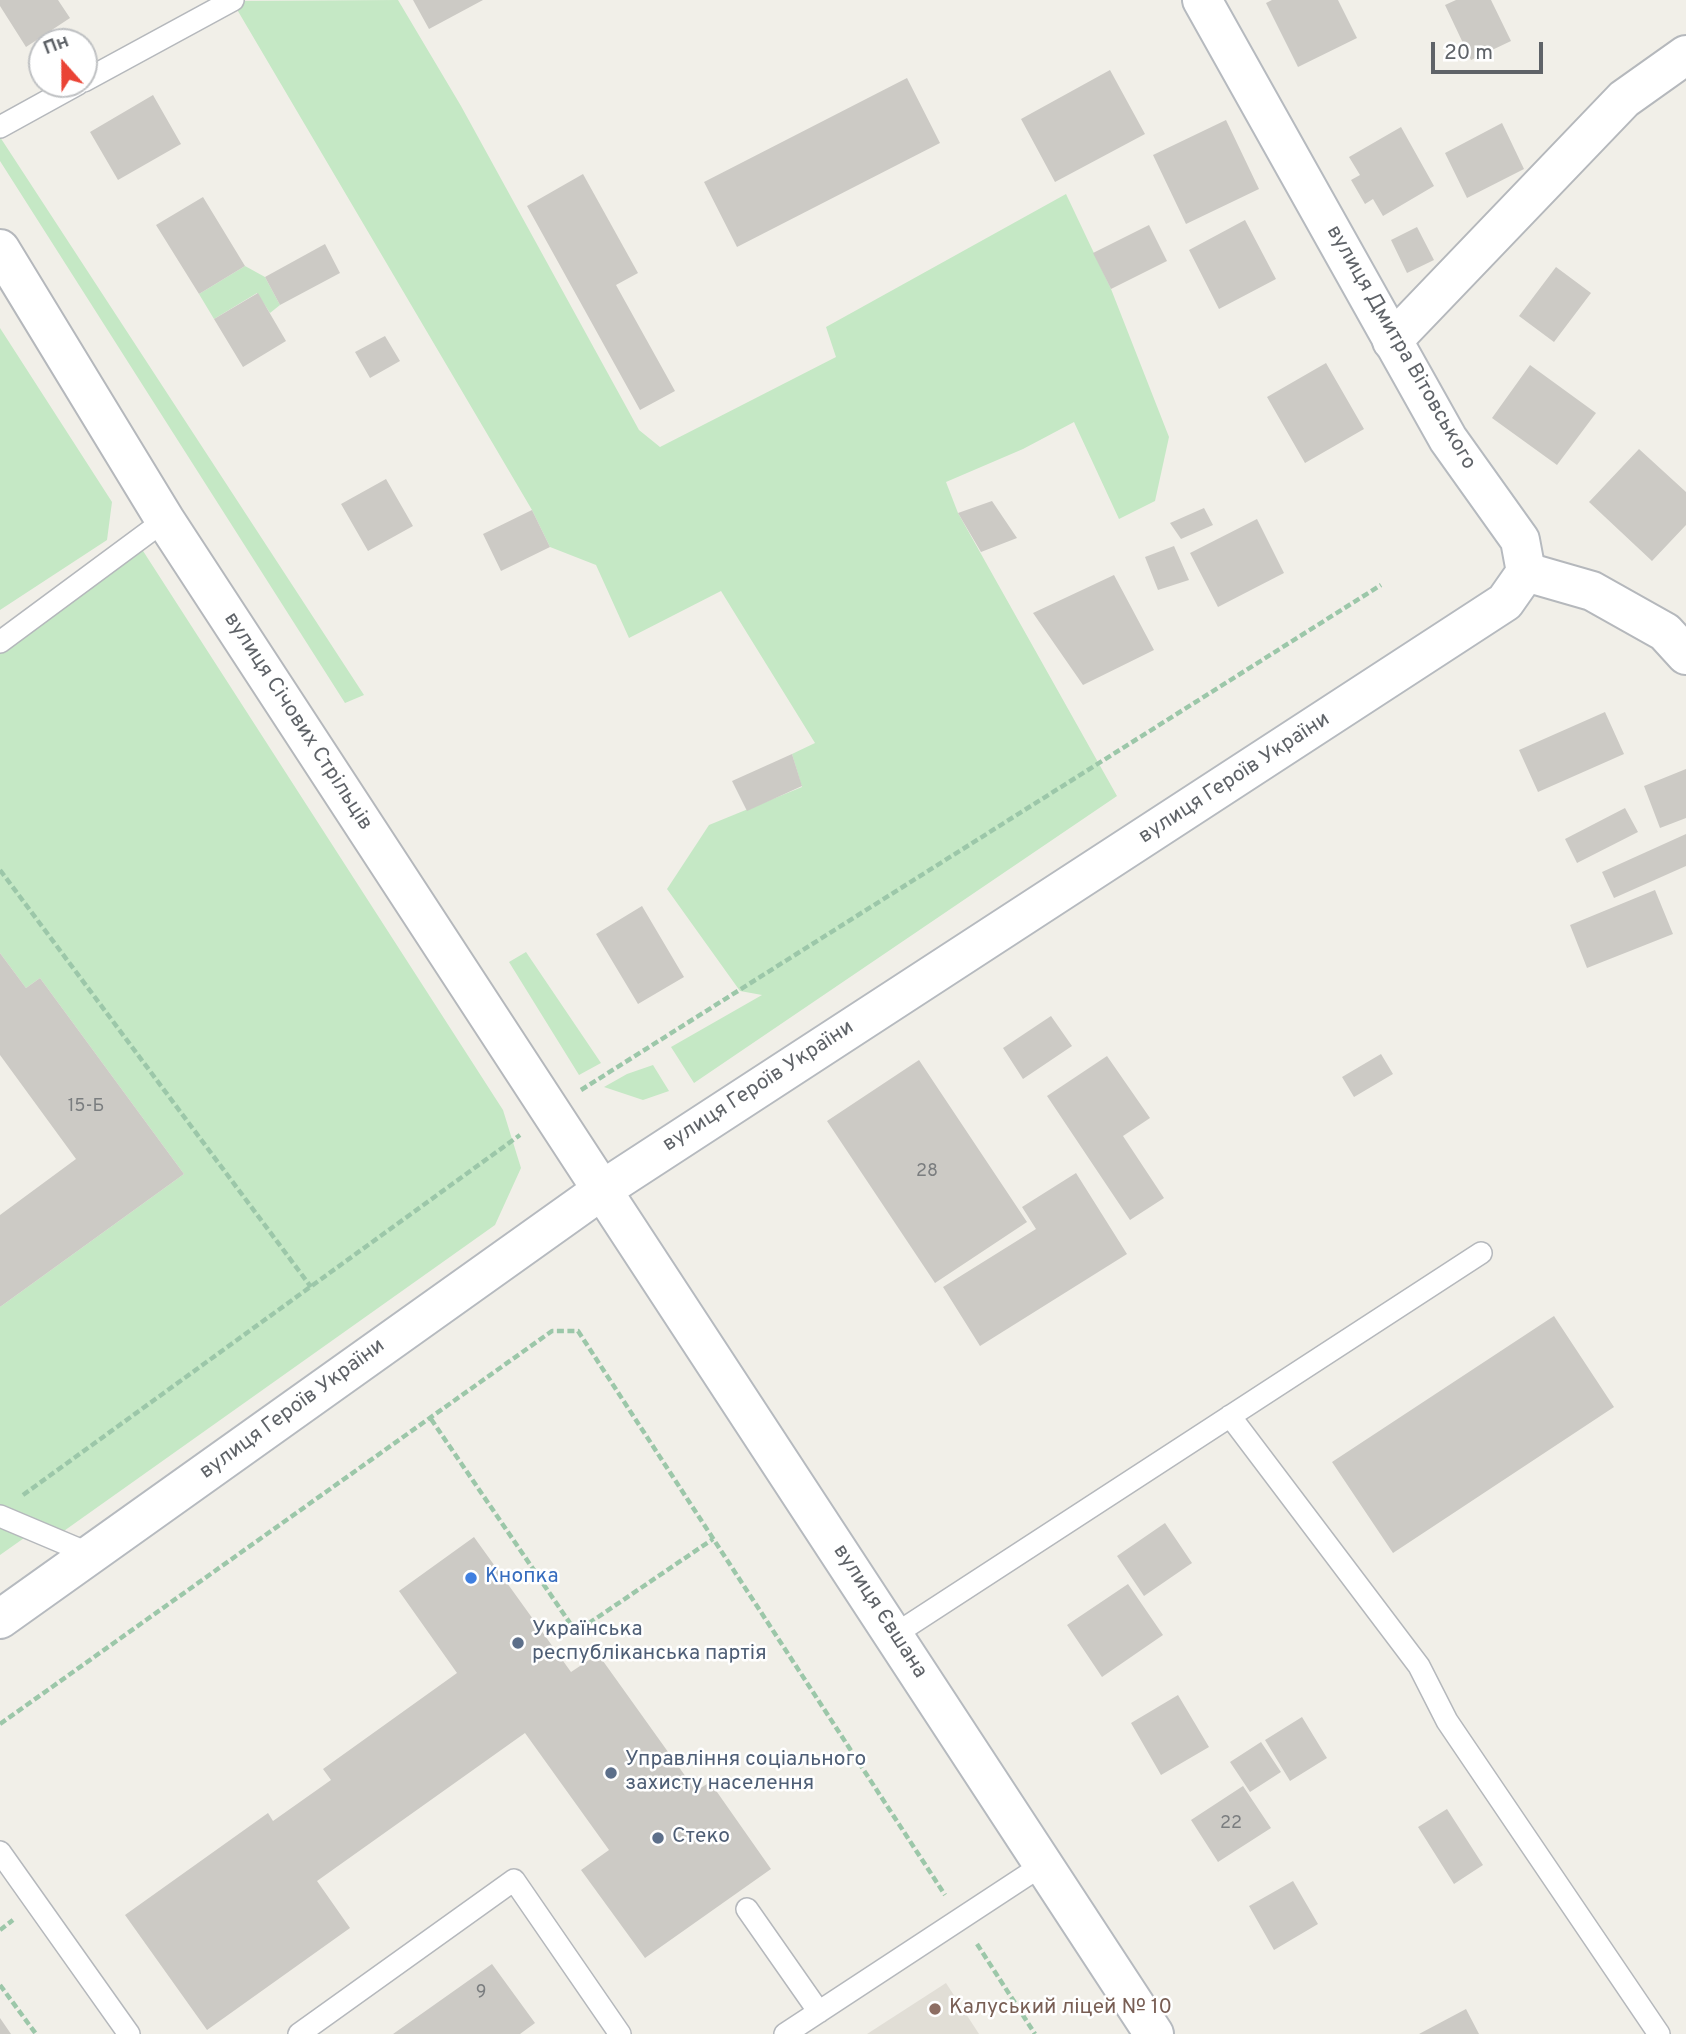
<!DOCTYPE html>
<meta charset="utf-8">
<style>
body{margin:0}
#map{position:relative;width:1686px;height:2034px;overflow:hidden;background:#f1efe8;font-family:Overpass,sans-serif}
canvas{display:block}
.north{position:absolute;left:28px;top:28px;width:70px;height:70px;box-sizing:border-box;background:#fff;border:2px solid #bfc1c3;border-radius:50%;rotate:339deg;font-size:19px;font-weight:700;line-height:28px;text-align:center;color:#5f6368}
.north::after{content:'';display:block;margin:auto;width:24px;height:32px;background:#ea4335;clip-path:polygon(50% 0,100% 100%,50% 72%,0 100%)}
.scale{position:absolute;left:1431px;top:42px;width:112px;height:32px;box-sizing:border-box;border:4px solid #5f6368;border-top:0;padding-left:9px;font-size:21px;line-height:24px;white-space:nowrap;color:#5f6368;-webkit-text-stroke:5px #fff;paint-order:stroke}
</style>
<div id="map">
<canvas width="1686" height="2034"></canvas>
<div class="north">Пн</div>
<div class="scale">20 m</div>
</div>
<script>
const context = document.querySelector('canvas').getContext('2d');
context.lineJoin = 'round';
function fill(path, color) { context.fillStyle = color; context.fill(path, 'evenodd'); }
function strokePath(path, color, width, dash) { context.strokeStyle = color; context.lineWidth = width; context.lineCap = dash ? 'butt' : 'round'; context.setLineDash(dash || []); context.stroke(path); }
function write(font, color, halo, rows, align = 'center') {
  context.font = font + ' Overpass,sans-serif'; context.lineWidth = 5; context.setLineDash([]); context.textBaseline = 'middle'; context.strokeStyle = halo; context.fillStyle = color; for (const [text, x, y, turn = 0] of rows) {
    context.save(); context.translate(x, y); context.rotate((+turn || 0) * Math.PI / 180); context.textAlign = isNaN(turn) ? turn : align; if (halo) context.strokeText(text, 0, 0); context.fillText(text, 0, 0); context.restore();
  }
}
fill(new Path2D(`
 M 946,1983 L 979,2034 L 867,2034 Z`), '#e1ded6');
fill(new Path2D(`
 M 398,0 L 461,106 L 639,430 L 660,447 L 836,357 L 826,327 L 1066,194 L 1111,289 L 1169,437 L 1155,501 L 1119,519 L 1074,422 L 1023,449 L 946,482 L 958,513 L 1117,796 L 694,1083 L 671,1047 L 762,995 L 740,991 L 667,889 L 709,825 L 802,787 L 792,754 L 815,743 L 721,591 L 629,638 L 596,565 L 550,547 L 532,510 L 232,1 Z
 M 0,137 L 364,695 L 345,703 L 0,161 Z
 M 245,266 L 265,277 L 280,305 L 270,313 L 257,293 L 214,319 L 199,294 Z
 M 0,328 L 112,502 L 107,540 L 0,610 Z
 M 136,540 L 503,1110 L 521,1168 L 495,1225 L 54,1538 L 34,1531 L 0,1555 L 0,1307 L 184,1174 L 40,978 L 26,988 L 0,953 L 0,642 Z
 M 526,952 L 601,1063 L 579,1075 L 509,962 Z
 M 653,1065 L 669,1091 L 643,1100 L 604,1087 L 627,1074 Z`), '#c5e8c5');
fill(new Path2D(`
 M 0,0 L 58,0 L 70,18 L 26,47 L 0,6 Z
 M 413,0 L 483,0 L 429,29 Z
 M 1272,0 L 1338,0 L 1357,38 L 1298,67 L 1266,3 Z
 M 1456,0 L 1491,0 L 1511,41 L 1471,60 L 1445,5 Z
 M 1110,70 L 1145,134 L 1055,182 L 1021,119 Z
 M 907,78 L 940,143 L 737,247 L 704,182 Z
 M 153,95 L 181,144 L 118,180 L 90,132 Z
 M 1226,120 L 1259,189 L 1186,224 L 1153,155 Z
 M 1502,123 L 1524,169 L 1467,198 L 1445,153 Z
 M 1401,127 L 1434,186 L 1383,216 L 1373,199 L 1365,204 L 1351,180 L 1360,175 L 1349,157 Z
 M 583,174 L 638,273 L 616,285 L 675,391 L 640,410 L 527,206 Z
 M 203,197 L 245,266 L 199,294 L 156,225 Z
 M 1245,220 L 1276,279 L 1219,309 L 1189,250 Z
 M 1149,225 L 1167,261 L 1111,289 L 1093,253 Z
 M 1417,227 L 1434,260 L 1407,273 L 1391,240 Z
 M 325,244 L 340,273 L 280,305 L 265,277 Z
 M 1556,267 L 1591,293 L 1554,342 L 1519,316 Z
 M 258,293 L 286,341 L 243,367 L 214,319 Z
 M 385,336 L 400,361 L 370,378 L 355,352 Z
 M 1326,363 L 1364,429 L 1305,463 L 1267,397 Z
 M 1530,365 L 1596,413 L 1557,465 L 1492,418 Z
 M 1639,449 L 1686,492 L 1686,525 L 1652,561 L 1589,502 Z
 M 386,479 L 413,526 L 368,551 L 341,504 Z
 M 992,501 L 1017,538 L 981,552 L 958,513 Z
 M 1204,508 L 1213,525 L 1181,539 L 1170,523 Z
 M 532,510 L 550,547 L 501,571 L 483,534 Z
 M 1257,519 L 1284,573 L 1218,607 L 1190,553 Z
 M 1174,546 L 1189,580 L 1158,590 L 1145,557 Z
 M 1114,575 L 1154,650 L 1083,685 L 1033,613 Z
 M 1605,712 L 1624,754 L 1538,792 L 1519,750 Z
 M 792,754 L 802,786 L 747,811 L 732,781 Z
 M 1686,769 L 1686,818 L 1660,828 L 1644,786 Z
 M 1625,808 L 1638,832 L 1577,863 L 1565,839 Z
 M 1686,834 L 1686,866 L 1614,898 L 1602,872 Z
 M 1655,890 L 1673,934 L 1587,968 L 1570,925 Z
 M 642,906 L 684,977 L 638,1004 L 596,934 Z
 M 0,953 L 26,988 L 40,978 L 184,1174 L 0,1307 L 0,1215 L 76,1159 L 0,1055 Z
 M 1051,1016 L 1072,1046 L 1023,1079 L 1003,1048 Z
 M 1381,1054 L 1393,1074 L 1354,1097 L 1342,1077 Z
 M 1107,1056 L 1150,1118 L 1123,1136 L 1164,1198 L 1130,1220 L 1047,1096 Z
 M 919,1060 L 1027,1222 L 935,1283 L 827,1121 Z
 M 1076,1173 L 1127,1254 L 980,1346 L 943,1287 L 1036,1229 L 1022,1207 Z
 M 1554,1316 L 1614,1407 L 1393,1553 L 1332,1462 Z
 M 1165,1523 L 1192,1563 L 1144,1596 L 1117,1556 Z
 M 474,1537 L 571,1672 L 598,1654 L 696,1791 L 710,1782 L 771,1869 L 645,1958 L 581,1870 L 609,1850 L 525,1733 L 317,1881 L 350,1928 L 207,2030 L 125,1915 L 268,1813 L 273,1821 L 331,1780 L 323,1769 L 457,1673 L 399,1591 Z
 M 1128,1584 L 1163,1635 L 1102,1677 L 1067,1625 Z
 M 1178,1695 L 1209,1747 L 1161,1775 L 1131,1723 Z
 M 1302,1717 L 1327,1758 L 1290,1781 L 1265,1740 Z
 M 1261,1742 L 1281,1772 L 1250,1792 L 1230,1762 Z
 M 1243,1786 L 1271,1828 L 1218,1862 L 1191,1820 Z
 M 1447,1809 L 1483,1865 L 1454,1884 L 1418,1827 Z
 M 1293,1881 L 1318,1924 L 1274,1950 L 1249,1906 Z
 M 492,1964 L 535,2023 L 520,2034 L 393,2034 Z
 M 1466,2009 L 1479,2034 L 1419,2034 Z
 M 0,2018 L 11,2034 L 0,2034 Z`), '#cccac5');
const lane = new Path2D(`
 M 84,81 L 233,0
 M 0,127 L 78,84
 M 0,642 L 165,520
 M 1230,1416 L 1419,1666 L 1447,1721 L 1659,2034
 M 0,1516 L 90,1554
 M 894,1635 L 1481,1253
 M 0,1852 L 129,2034
 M 747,1909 L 819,2012
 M 299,2034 L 514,1880 L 620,2034
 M 785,2034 L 1044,1864`);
const street = new Path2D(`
 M 0,249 L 165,520 L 602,1190
 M 1392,341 L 1624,99 L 1686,55
 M 1526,572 L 1592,591 L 1665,632 L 1686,655`);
const secondary = new Path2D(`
 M 602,1190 L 1154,2034
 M 0,1619 L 602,1190 L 1505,602 L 1526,572 L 1520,540 L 1448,439 L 1202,0`);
strokePath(lane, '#b5b8bc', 24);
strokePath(street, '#b5b8bc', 42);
strokePath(secondary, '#b6babf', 42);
strokePath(new Path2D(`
 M 0,870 L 311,1287
 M 581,1090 L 1381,585
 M 431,1419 L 576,1632 L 713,1539
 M 23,1495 L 520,1135
 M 0,1724 L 552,1331 L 578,1331 L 945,1895
 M 0,1930 L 13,1920
 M 977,1944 L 1035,2034
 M 0,1985 L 36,2034`), '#9cc7a9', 4.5, [7, 3.5]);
strokePath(lane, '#fff', 21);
strokePath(street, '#fff', 38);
strokePath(secondary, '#fff', 38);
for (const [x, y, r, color] of [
 [471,1578,7,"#3f7fe0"],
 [518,1643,7,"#5c6f8a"],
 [611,1773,7,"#5c6f8a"],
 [658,1838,7,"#5c6f8a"],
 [935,2009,7,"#8d6e63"]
]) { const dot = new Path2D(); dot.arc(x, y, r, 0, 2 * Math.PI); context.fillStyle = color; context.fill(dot); strokePath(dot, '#fff', 2.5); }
write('18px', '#7a7d7f', null, [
 ["15-Б",86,1107],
 ["28",927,1172],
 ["22",1231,1824],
 ["9",481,1993]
]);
write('21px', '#5f6368', '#fff', [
 ["вулиця Дмитра Вітовського",1400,348,60],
 ["вулиця Січових Стрільців",297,722,57],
 ["вулиця Героїв України",1235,779,-33],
 ["вулиця Героїв України",759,1087,-33],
 ["вулиця Героїв України",293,1410,-36],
 ["вулиця Євшана",879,1612,57]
]);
write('21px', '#366cbe', '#fff', [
 ["Кнопка",485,1578]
], 'left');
write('21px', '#4e5e75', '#fff', [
 ["Українська",532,1631],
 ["республіканська партія",532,1655],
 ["Управління соціального",625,1761],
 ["захисту населення",625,1785],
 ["Стеко",672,1838]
], 'left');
write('21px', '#785e54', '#fff', [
 ["Калуський ліцей № 10",949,2009]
], 'left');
</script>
